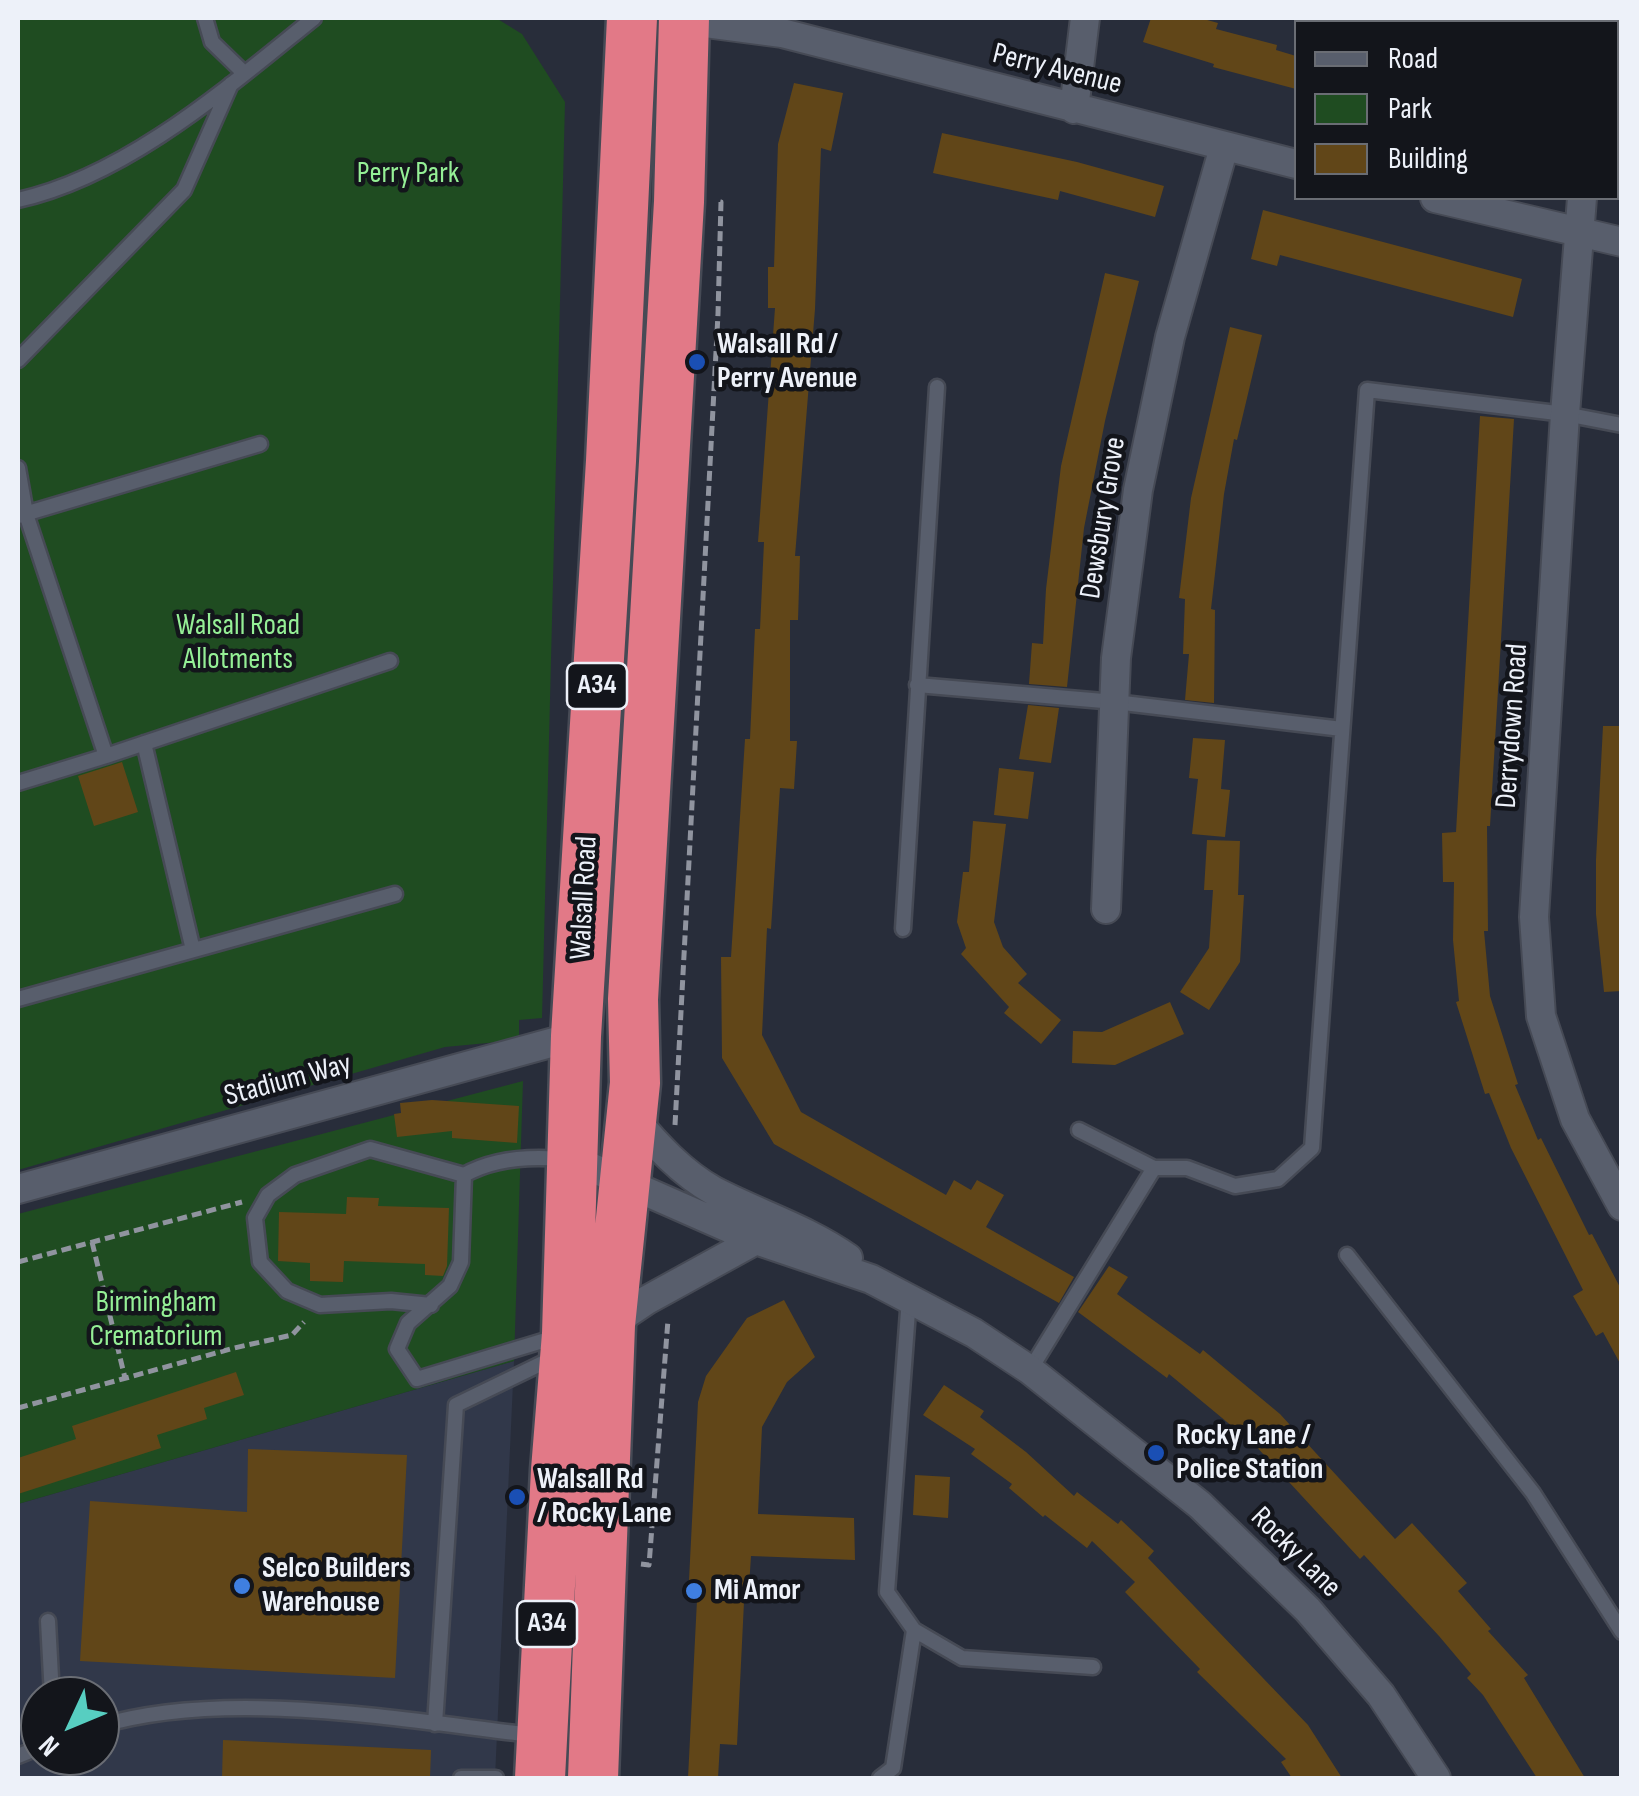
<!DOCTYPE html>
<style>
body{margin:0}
#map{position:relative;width:1639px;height:1796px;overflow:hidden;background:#282d3a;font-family:"Sofia Sans Condensed",sans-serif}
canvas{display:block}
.frame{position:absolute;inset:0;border:20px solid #edf1f9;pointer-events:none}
.legend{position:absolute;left:1294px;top:20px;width:325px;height:180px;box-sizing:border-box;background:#13151b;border:2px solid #6a6d74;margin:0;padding:12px 18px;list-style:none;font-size:30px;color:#edf1f9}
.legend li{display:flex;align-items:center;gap:20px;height:50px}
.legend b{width:50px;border:2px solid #6a6d74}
.north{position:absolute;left:20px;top:1676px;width:100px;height:100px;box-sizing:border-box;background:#13151b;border:2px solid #6a6d74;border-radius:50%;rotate:226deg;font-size:28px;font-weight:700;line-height:40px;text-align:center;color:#edf1f9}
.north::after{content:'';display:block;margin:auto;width:35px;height:45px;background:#57cec1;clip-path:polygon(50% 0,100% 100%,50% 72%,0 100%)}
</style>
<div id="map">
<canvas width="1639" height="1796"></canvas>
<div class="frame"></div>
<ul class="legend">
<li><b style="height:12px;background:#585e6c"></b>Road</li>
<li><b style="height:28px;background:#1f4c21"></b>Park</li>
<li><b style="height:28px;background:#614618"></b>Building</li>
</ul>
<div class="north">N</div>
</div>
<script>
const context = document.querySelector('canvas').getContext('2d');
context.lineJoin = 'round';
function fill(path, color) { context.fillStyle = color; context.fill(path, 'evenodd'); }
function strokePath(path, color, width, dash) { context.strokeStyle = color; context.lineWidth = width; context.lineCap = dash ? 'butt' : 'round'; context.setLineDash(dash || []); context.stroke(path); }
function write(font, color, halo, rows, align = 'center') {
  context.font = font + ' "Sofia Sans Condensed",sans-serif'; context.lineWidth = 9; context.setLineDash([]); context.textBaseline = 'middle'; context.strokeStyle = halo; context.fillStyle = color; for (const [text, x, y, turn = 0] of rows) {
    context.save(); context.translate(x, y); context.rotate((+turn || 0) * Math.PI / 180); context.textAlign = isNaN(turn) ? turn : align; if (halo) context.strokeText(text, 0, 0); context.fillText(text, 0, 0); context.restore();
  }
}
fill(new Path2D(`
 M 514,1361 L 495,1778 L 18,1778 L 18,1504 ZM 40,1696 L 100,1696 L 100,1756 L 40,1756 Z`), '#31384a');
fill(new Path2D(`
 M 18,18 L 496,18 L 522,34 L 565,102 L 542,1018 L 519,1020 L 519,1040 L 445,1047 L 18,1170 Z
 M 523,1081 L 514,1361 L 18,1504 L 18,1214 Z`), '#1f4c21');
fill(new Path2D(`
 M 1151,18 L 1200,18 L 1218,23 L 1216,29 L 1277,45 L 1276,50 L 1296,56 L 1296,89 L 1213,67 L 1214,64 L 1143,42 Z
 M 794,83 L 843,93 L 831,151 L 821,148 L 815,309 L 795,556 L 800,556 L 798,620 L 790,620 L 790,741 L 797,741 L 794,789 L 780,788 L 771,929 L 767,928 L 762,1035 L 801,1112 L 946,1195 L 954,1180 L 971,1190 L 977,1180 L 1004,1195 L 986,1227 L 1074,1277 L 1059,1303 L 774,1144 L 722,1058 L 721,957 L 731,957 L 745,739 L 750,739 L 755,629 L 760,629 L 764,542 L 758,542 L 775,308 L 768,308 L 768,267 L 774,267 L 778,144 Z
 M 942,133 L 1077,162 L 1164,186 L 1155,217 L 1060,191 L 1058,200 L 933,173 Z
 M 1263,210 L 1522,279 L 1513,317 L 1280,255 L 1277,266 L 1251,259 Z
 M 1105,273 L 1139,281 L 1105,421 L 1084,528 L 1067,687 L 1029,684 L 1032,643 L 1043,644 L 1046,589 L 1061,466 Z
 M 1230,327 L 1262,335 L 1237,440 L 1234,439 L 1224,494 L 1211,609 L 1215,610 L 1214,703 L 1185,700 L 1189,654 L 1183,654 L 1185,599 L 1179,598 L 1191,498 Z
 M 1480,416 L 1514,419 L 1490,826 L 1487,826 L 1488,931 L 1484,931 L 1490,996 L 1518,1084 L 1515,1085 L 1538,1140 L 1541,1138 L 1589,1235 L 1592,1234 L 1622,1291 L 1622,1367 L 1603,1332 L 1596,1336 L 1573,1296 L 1583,1290 L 1511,1148 L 1489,1093 L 1485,1094 L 1456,1002 L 1459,1001 L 1453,940 L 1454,882 L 1443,882 L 1442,833 L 1456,832 Z
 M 1028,705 L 1059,708 L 1051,763 L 1019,759 Z
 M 1603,726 L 1622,726 L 1622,991 L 1604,992 L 1596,914 L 1596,860 Z
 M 1193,738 L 1225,740 L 1221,789 L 1230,790 L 1225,837 L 1192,834 L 1198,779 L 1189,778 Z
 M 122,762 L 138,812 L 94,826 L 78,776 Z
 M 999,768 L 1034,772 L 1028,819 L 994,815 Z
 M 973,821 L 1006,824 L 994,922 L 1003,947 L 1027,974 L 1018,983 L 1061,1020 L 1041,1044 L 1004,1013 L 1009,1007 L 961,954 L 966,948 L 957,922 L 963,872 L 969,872 Z
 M 1207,840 L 1240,841 L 1238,895 L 1244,895 L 1240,962 L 1209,1010 L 1180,992 L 1209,948 L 1213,890 L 1204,890 Z
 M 1170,1002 L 1184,1034 L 1115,1065 L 1072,1063 L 1073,1031 L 1102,1032 Z
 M 432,1100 L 519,1106 L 517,1143 L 452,1138 L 452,1131 L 397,1137 L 394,1114 L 401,1113 L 400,1103 Z
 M 347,1197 L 379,1198 L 378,1206 L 449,1208 L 447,1266 L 443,1276 L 425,1275 L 425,1264 L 344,1261 L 343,1282 L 310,1281 L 310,1263 L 278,1261 L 279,1212 L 346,1214 Z
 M 1109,1266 L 1128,1277 L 1117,1294 L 1200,1354 L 1203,1350 L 1280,1414 L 1395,1539 L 1412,1523 L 1467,1583 L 1458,1591 L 1491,1629 L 1488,1631 L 1528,1675 L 1524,1678 L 1585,1778 L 1537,1778 L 1483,1695 L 1467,1678 L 1471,1674 L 1439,1636 L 1364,1555 L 1360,1559 L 1241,1430 L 1239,1432 L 1169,1374 L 1167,1378 L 1078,1312 Z
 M 784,1300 L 815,1357 L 787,1382 L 762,1427 L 758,1514 L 854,1518 L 855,1560 L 751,1556 L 748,1602 L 744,1602 L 737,1745 L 720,1744 L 718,1778 L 688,1778 L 697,1600 L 688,1600 L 698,1402 L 706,1376 L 747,1318 Z
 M 236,1372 L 244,1395 L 204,1408 L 207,1419 L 157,1435 L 161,1448 L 18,1494 L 18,1458 L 76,1439 L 72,1426 Z
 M 944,1385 L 984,1411 L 980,1417 L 1026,1452 L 1074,1496 L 1077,1492 L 1118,1524 L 1121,1520 L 1154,1551 L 1148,1558 L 1308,1725 L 1342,1778 L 1292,1778 L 1281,1762 L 1286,1759 L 1197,1672 L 1200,1669 L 1125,1592 L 1135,1582 L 1092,1541 L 1087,1548 L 1045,1515 L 1043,1517 L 1009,1488 L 1012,1484 L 971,1454 L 975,1449 L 923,1415 Z
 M 248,1449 L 407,1455 L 395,1678 L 80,1661 L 90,1501 L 247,1512 Z
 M 915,1475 L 950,1477 L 948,1518 L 913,1515 Z
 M 223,1740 L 431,1750 L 430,1778 L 222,1778 Z`), '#614618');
const lane = new Path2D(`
 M 205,18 L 212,42 L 244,73
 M 1616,36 L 1622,37
 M 18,200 C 127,176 228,87 314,18
 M 18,360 L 184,190 L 231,84
 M 18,468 L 26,514 L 106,756 L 390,661
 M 18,516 L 260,444
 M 917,685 L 1115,702 L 1342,729
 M 144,743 L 193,950
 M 18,783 L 106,756
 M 903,929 L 937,387
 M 18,999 L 395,894
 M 1154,1168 L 1187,1168 L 1235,1186 L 1278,1179 L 1312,1148 L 1367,390 L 1565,414 L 1622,425
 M 1347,1255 L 1533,1493 L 1622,1632
 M 909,1298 L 887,1592 L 914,1630 L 962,1658 L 1093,1667
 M 431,1305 L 391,1301 L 320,1305 L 287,1291 L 260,1262 L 255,1218 L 268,1195 L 295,1175 L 370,1149 L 464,1175
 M 559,1336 L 417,1379 L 397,1349 L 408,1323 L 450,1286 L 461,1262 L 464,1175 C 494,1158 528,1156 562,1159
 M 1030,1370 L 1154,1168 L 1079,1130
 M 48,1621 L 52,1696
 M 435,1724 L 456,1405 L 555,1357
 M 100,1726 C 227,1688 401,1720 532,1735
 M 18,1756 L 40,1747
 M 461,1778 L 496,1778
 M 880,1778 L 893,1768 L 914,1630`);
const street = new Path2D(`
 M 1588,18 L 1588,22
 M 675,19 L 782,33 L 1296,164
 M 1074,109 L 1085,18
 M 1435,198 L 1622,242
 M 1582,198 L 1565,414 L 1534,917 L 1541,1016 L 1575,1119 L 1622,1206
 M 1106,909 L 1116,658 L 1138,490 L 1170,337 L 1224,147
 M 633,1117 C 656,1145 682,1173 714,1191 C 758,1214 807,1229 848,1258
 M 572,1159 L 756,1240 L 871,1279 L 974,1333 L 1030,1370 L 1200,1505 L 1308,1610 L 1381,1695 L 1436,1778
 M 18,1189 L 576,1036
 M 610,1325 L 647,1300 L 756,1240`);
const highway = new Path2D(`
 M 540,1778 L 556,1470 L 567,1334 L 576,1036 L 611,461 L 632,18
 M 593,1778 L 610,1325 L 635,1083 L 633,999 L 679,202 L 684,18`);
strokePath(lane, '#464a55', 19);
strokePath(street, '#464a55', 32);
strokePath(highway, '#464a55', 55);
strokePath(new Path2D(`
 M 675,1125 L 718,314 L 721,202 L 716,201
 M 92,1242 L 125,1378
 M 18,1262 L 242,1202
 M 18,1408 L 234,1348 L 292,1335 L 304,1322
 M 641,1564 L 649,1565 L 668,1320`), '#90949f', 5, [10, 5]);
strokePath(lane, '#585e6c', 14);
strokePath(street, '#585e6c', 28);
strokePath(highway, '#e27987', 50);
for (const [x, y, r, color] of [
 [697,362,10,"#1a4fb4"],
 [1156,1453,10,"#1a4fb4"],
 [517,1497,10,"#1a4fb4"],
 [242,1586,10,"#3f7fe0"],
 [694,1591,10,"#3f7fe0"]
]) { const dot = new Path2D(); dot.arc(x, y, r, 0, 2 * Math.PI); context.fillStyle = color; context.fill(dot); strokePath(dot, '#13151b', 4); }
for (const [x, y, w] of [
 [597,686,60],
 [547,1624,60]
]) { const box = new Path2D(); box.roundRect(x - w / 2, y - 23, w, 46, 8); context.fillStyle = '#13151b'; context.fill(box); strokePath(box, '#edf1f9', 2.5); }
write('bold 28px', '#edf1f9', null, [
 ["A34",597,686],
 ["A34",547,1624]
]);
write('30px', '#edf1f9', '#13151b', [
 ["Perry Avenue",1057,70,14],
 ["Dewsbury Grove",1104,518,-81],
 ["Derrydown Road",1513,726,-86],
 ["Walsall Road",585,898,-87],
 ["Stadium Way",288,1081,-15],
 ["Rocky Lane",1295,1553,45]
]);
write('30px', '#95ef96', '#13151b', [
 ["Perry Park",408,174],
 ["Walsall Road",238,626],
 ["Allotments",238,660],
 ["Birmingham",156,1303],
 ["Crematorium",156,1337]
]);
write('bold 30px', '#edf1f9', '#13151b', [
 ["Walsall Rd /",717,345],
 ["Perry Avenue",717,379],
 ["Rocky Lane /",1176,1436],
 ["Police Station",1176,1470],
 ["Walsall Rd",537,1480],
 ["/ Rocky Lane",537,1514],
 ["Selco Builders",262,1569],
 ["Warehouse",262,1603],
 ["Mi Amor",714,1591]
], 'left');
</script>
